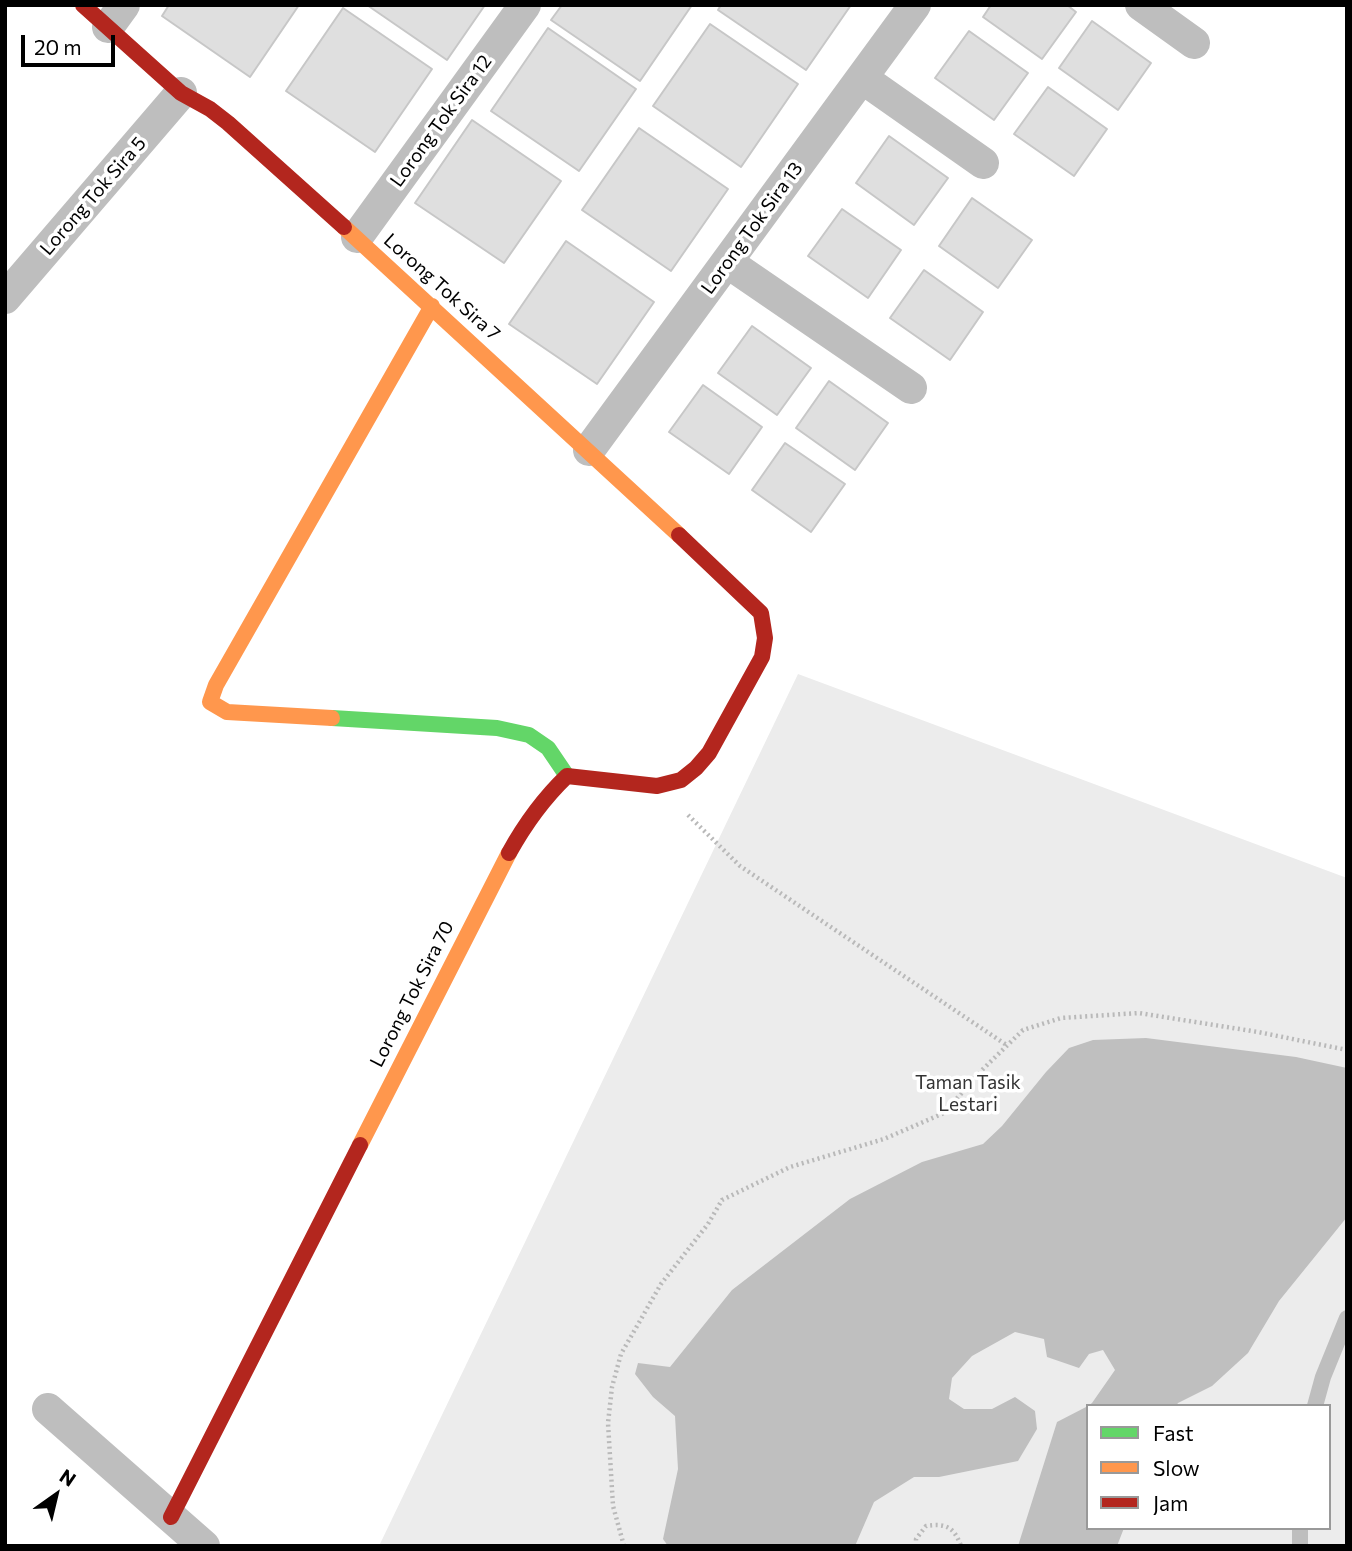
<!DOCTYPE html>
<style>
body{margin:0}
#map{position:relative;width:1352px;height:1551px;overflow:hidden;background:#fff;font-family:Commissioner,sans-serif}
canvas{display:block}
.frame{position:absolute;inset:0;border:7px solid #000;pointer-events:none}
.legend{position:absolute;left:1086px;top:1404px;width:245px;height:126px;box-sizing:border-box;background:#fff;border:2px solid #999;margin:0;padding:9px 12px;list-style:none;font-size:21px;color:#000}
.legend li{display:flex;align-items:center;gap:14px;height:35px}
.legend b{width:35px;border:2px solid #999}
.north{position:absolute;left:21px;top:1460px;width:70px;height:70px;-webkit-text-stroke:5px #fff;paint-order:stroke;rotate:34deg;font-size:19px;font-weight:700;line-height:28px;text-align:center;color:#000}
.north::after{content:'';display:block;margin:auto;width:24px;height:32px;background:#000;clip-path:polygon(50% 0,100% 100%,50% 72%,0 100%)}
.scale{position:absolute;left:21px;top:35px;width:94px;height:32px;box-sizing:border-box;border:4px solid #000;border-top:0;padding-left:9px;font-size:21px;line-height:24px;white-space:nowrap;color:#000;-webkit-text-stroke:5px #fff;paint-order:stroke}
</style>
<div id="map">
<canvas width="1352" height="1551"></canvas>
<div class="frame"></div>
<ul class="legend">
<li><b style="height:9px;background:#63d668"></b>Fast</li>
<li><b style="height:9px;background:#ff974d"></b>Slow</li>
<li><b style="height:9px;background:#b3261e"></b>Jam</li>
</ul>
<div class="north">N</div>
<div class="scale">20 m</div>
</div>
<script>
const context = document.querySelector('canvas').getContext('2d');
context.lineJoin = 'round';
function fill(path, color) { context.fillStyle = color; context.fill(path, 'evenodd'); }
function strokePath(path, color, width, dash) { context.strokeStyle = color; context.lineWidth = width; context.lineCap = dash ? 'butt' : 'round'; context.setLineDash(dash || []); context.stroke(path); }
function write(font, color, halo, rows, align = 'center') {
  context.font = font + ' Commissioner,sans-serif'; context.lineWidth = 7; context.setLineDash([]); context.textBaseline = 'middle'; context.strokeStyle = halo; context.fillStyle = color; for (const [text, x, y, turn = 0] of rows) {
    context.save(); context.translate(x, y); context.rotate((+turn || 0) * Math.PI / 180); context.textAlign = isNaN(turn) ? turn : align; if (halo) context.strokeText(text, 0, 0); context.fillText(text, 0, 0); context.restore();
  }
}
fill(new Path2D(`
 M 798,674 L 1347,878 L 1347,1546 L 379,1546 ZM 1088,1406 L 1329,1406 L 1329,1528 L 1088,1528 Z`), '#ececec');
fill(new Path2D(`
 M 1146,1038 L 1296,1057 L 1347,1068 L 1347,1217 L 1279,1301 L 1248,1353 L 1212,1386 L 1178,1403 L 1176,1406 L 1088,1406 L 1092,1403 L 1115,1370 L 1103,1350 L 1089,1354 L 1079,1368 L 1047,1357 L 1044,1339 L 1015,1332 L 972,1356 L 952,1378 L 949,1399 L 964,1409 L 992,1409 L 1015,1397 L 1035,1411 L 1037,1429 L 1018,1461 L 939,1477 L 914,1477 L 874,1502 L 855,1546 L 668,1546 L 663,1539 L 678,1469 L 675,1416 L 653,1397 L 635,1374 L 638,1363 L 670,1367 L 732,1290 L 850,1199 L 922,1162 L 983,1144 L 1002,1126 L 1046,1072 L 1069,1048 L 1093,1040 Z
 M 1088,1406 L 1088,1528 L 1124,1528 L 1117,1546 L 1018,1546 L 1057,1422 Z`), '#bfbfbf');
const building = new Path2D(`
 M 169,5 L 299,5 L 250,77 L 162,16 Z
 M 367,5 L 485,5 L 447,60 Z
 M 562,5 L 692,5 L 640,81 L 551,20 Z
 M 721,5 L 851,5 L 806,70 L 718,10 Z
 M 991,5 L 1067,5 L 1076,12 L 1042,59 L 983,17 Z
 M 343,8 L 432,69 L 375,152 L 286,91 Z
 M 1092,21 L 1151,63 L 1118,110 L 1059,68 Z
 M 710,24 L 798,84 L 741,167 L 653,106 Z
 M 548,28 L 636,89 L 579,171 L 491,111 Z
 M 969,31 L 1028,73 L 994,120 L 935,78 Z
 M 1048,87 L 1107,129 L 1074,176 L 1014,134 Z
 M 472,120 L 561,181 L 504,263 L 415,203 Z
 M 639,128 L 728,189 L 671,271 L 582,210 Z
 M 889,136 L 948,178 L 914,225 L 856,183 Z
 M 972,198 L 1032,240 L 998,288 L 939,246 Z
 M 842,209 L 901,250 L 868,298 L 808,256 Z
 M 566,241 L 654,302 L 597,384 L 509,324 Z
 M 924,270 L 983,312 L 950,360 L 890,318 Z
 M 752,326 L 811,368 L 777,415 L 718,373 Z
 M 829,381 L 888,423 L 855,470 L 796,428 Z
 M 703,385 L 762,427 L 729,474 L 669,432 Z
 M 785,443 L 845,484 L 811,532 L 752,490 Z`);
fill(building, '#dfdfdf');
strokePath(building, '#c7c7c7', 2);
strokePath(new Path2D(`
 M 688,815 L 740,866 L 1008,1046
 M 624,1546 L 613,1506 L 608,1423 L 612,1387 L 621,1354 L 661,1284 L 708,1224 L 722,1200 L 790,1167 L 884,1139 L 944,1113 L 983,1069 L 1023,1030 L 1061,1018 L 1139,1013 L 1258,1032 L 1347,1050
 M 916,1546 L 916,1539 L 926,1526 C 946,1523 954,1527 961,1546`), '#b9b9b9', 4.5, [2, 3.5]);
strokePath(new Path2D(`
 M 1315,1406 L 1323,1377 L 1347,1318
 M 1300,1546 L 1300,1528`), '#bebebe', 16);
strokePath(new Path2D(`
 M 1141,5 L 1194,43
 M 108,27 L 124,5
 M 862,78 L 983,163
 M 357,237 L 525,5
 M 727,262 L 911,388
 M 5,298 L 181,93
 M 589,450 L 915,5
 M 48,1409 L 204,1546`), '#bebebe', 32);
strokePath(new Path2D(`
 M 332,718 L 497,728 L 529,735 L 548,748 L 567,776`), '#63d668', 16);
strokePath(new Path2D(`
 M 344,227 L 679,535
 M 332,718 L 227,712 L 210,702 L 216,685 L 432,306
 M 360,1145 L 509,853`), '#ff974d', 16);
strokePath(new Path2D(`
 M 83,5 L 181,93 L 210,109 L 228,123 L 344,227
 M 509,853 C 525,824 543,799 567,776 L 657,786 L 681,780 L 696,768 L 709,753 L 762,657 L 765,638 L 761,613 L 679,535
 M 171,1517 L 360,1145`), '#b3261e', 16);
write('19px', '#000', '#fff', [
 ["Lorong Tok Sira 12",441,121,-54],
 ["Lorong Tok Sira 5",93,196,-49],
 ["Lorong Tok Sira 13",752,228,-54],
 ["Lorong Tok Sira 7",442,287,42],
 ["Lorong Tok Sira 70",412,994,-63]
]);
write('19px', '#333', '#fff', [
 ["Taman Tasik",968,1083],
 ["Lestari",968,1105]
]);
</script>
